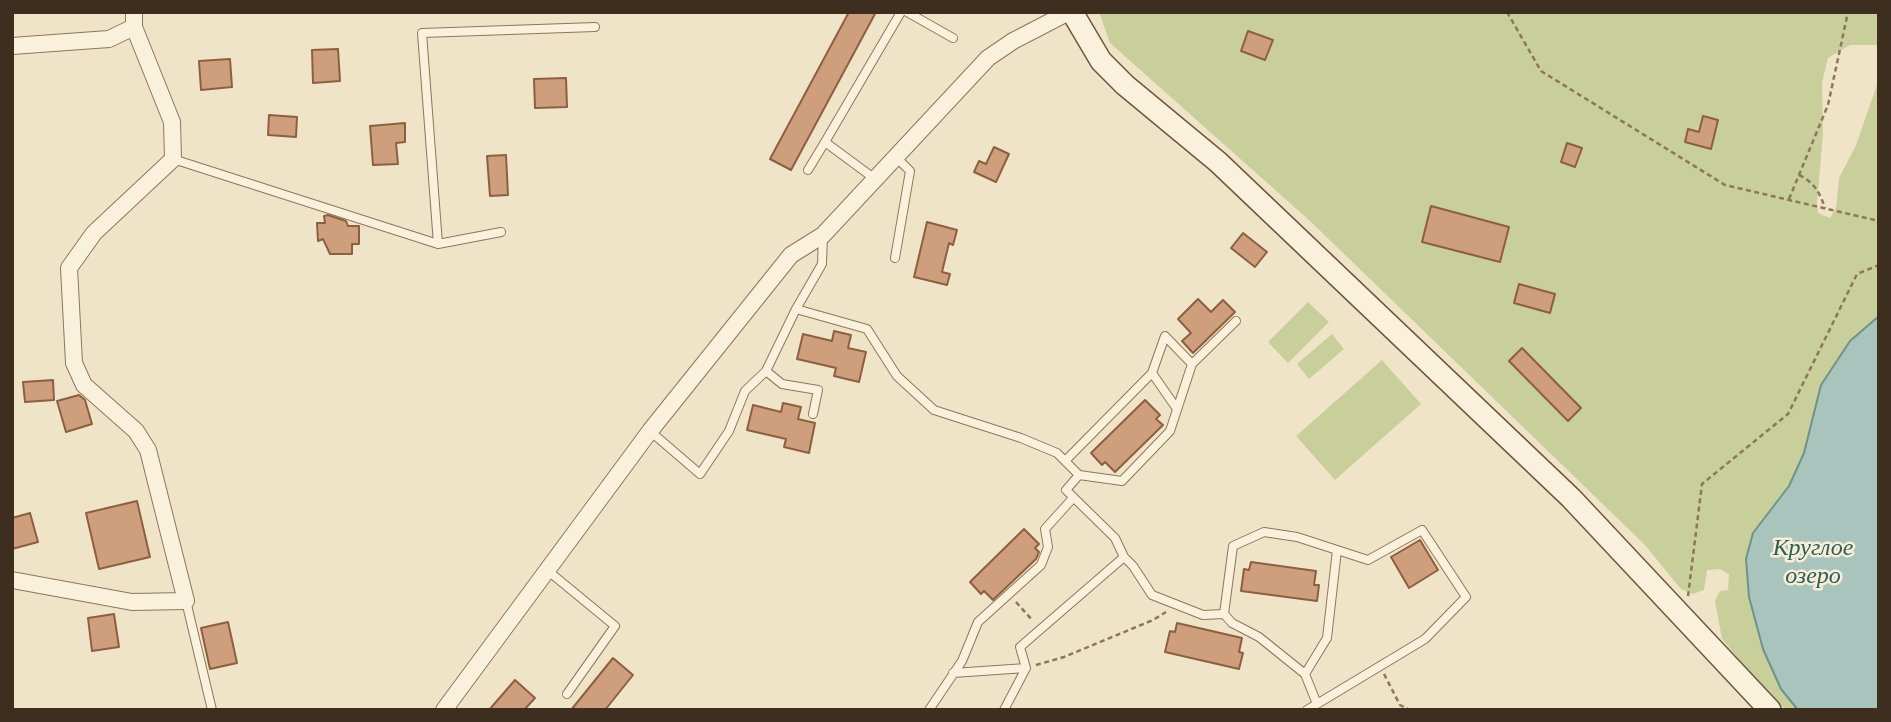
<!DOCTYPE html>
<meta charset="utf-8">
<style>
body{margin:0}
#map{position:relative;width:1891px;height:722px;overflow:hidden;background:#f0e4c8;font-family:Georgia,serif}
canvas{display:block}
.frame{position:absolute;inset:0;border:14px solid #3d2e20;pointer-events:none}
</style>
<div id="map">
<canvas width="1891" height="722"></canvas>
<div class="frame"></div>
</div>
<script>
const context = document.querySelector('canvas').getContext('2d');
context.lineJoin = 'round';
function fill(path, color) { context.fillStyle = color; context.fill(path, 'evenodd'); }
function strokePath(path, color, width, dash) { context.strokeStyle = color; context.lineWidth = width; context.lineCap = dash ? 'butt' : 'round'; context.setLineDash(dash || []); context.stroke(path); }
function write(font, color, halo, rows, align = 'center') {
  context.font = font + ' Georgia,serif'; context.lineWidth = 5; context.setLineDash([]); context.textBaseline = 'middle'; context.strokeStyle = halo; context.fillStyle = color; for (const [text, x, y, turn = 0] of rows) {
    context.save(); context.translate(x, y); context.rotate((+turn || 0) * Math.PI / 180); context.textAlign = isNaN(turn) ? turn : align; if (halo) context.strokeText(text, 0, 0); context.fillText(text, 0, 0); context.restore();
  }
}
fill(new Path2D(`
 M 1099,12 L 1879,12 L 1879,45 L 1850,45 L 1828,58 L 1822,83 L 1823,134 L 1817,203 L 1818,213 L 1830,218 L 1836,208 L 1839,178 L 1856,145 L 1879,79 L 1879,316 L 1850,341 L 1821,385 L 1804,453 L 1789,486 L 1753,533 L 1781,689 L 1798,710 L 1786,710 L 1754,678 L 1722,639 L 1715,601 L 1720,591 L 1728,590 L 1729,574 L 1720,569 L 1707,570 L 1704,590 L 1693,594 L 1681,589 L 1644,544 L 1310,221 L 1110,43 Z
 M 1308,302 L 1329,322 L 1288,363 L 1268,342 Z
 M 1332,334 L 1344,349 L 1309,379 L 1297,364 Z
 M 1382,360 L 1421,404 L 1335,480 L 1296,436 Z`), '#c9cf9b');
const water = new Path2D(`
 M 1879,316 L 1879,710 L 1798,710 L 1781,689 L 1763,649 L 1749,597 L 1746,559 L 1753,533 L 1789,486 L 1804,453 L 1821,385 L 1850,341 Z`);
fill(water, '#a9c4bc');
strokePath(water, '#6f938a', 2);
const building = new Path2D(`
 M 849,12 L 876,12 L 791,170 L 770,159 Z
 M 1248,31 L 1273,40 L 1265,60 L 1241,51 Z
 M 338,49 L 340,81 L 313,83 L 312,50 Z
 M 230,59 L 232,87 L 201,90 L 199,61 Z
 M 566,78 L 567,107 L 535,108 L 534,79 Z
 M 269,115 L 297,117 L 296,137 L 268,135 Z
 M 1703,116 L 1718,120 L 1711,149 L 1685,142 L 1688,129 L 1699,132 Z
 M 405,123 L 405,142 L 396,143 L 398,164 L 373,165 L 370,126 Z
 M 1567,143 L 1582,148 L 1575,167 L 1561,162 Z
 M 994,147 L 1009,154 L 996,182 L 974,172 L 979,161 L 986,164 Z
 M 506,155 L 508,195 L 490,196 L 487,156 Z
 M 1431,206 L 1509,227 L 1500,262 L 1422,242 Z
 M 328,215 L 346,221 L 348,226 L 359,226 L 359,244 L 352,244 L 352,254 L 330,254 L 323,239 L 318,241 L 317,223 L 325,223 L 324,216 Z
 M 927,222 L 957,230 L 953,245 L 949,243 L 942,272 L 950,274 L 947,285 L 914,277 Z
 M 1243,233 L 1267,252 L 1255,267 L 1231,248 Z
 M 1519,284 L 1555,294 L 1550,313 L 1514,303 Z
 M 1198,299 L 1211,312 L 1223,300 L 1235,312 L 1193,353 L 1182,341 L 1191,333 L 1178,319 Z
 M 834,331 L 851,335 L 848,348 L 866,352 L 859,382 L 834,376 L 836,368 L 797,359 L 803,334 L 832,341 Z
 M 1522,348 L 1581,408 L 1568,421 L 1509,361 Z
 M 53,380 L 54,400 L 25,402 L 23,382 Z
 M 79,395 L 85,400 L 92,424 L 66,432 L 57,401 Z
 M 1145,400 L 1160,415 L 1156,419 L 1163,425 L 1115,472 L 1105,462 L 1102,465 L 1091,453 Z
 M 783,403 L 801,407 L 798,419 L 815,423 L 809,453 L 784,447 L 786,439 L 747,430 L 753,405 L 781,412 Z
 M 137,501 L 150,557 L 99,569 L 86,513 Z
 M 30,513 L 38,542 L 12,549 L 12,518 Z
 M 1024,529 L 1039,544 L 1035,548 L 1039,552 L 1036,559 L 993,600 L 984,591 L 981,594 L 970,582 Z
 M 1420,540 L 1438,570 L 1409,588 L 1391,557 Z
 M 1251,562 L 1316,571 L 1314,585 L 1319,585 L 1317,601 L 1241,591 L 1244,569 L 1249,570 Z
 M 114,614 L 119,647 L 92,651 L 88,618 Z
 M 228,622 L 237,663 L 210,669 L 201,628 Z
 M 1177,623 L 1242,638 L 1239,652 L 1243,653 L 1239,669 L 1165,652 L 1170,631 L 1175,632 Z
 M 613,658 L 633,675 L 605,710 L 571,710 Z
 M 515,680 L 535,698 L 524,710 L 489,710 Z`);
fill(building, '#cf9f7d');
strokePath(building, '#8d5f41', 2);
const lane = new Path2D(`
 M 907,12 L 953,38
 M 173,159 L 438,244 L 501,232
 M 808,170 L 825,142
 M 875,179 L 825,142 L 901,12
 M 823,235 L 822,264 L 796,309 L 867,329 L 897,376 L 934,410 L 1021,438 L 1057,453 L 1079,475 L 1066,490 L 1115,538 L 1124,557 L 1133,566 L 1152,595 L 1203,615 L 1224,614 L 1233,546 L 1264,532 L 1297,537 L 1368,560 L 1422,530 L 1466,597 L 1425,639 L 1307,710
 M 438,244 L 422,33 L 595,27
 M 895,258 L 910,171 L 896,157
 M 766,371 L 782,384 L 818,390 L 813,414
 M 1152,373 L 1177,409
 M 650,431 L 700,474 L 729,431 L 745,391 L 766,371 L 796,309
 M 1065,461 L 1152,373 L 1165,336 L 1192,364 L 1236,321
 M 1079,475 L 1122,481 L 1170,431 L 1192,364
 M 547,570 L 615,626 L 567,694
 M 186,601 L 212,710
 M 1224,614 L 1232,623 L 1259,637 L 1305,674 L 1317,704
 M 953,673 L 1026,668
 M 1305,674 L 1327,638 L 1337,550
 M 929,710 L 962,661 L 978,622 L 1041,565 L 1048,547 L 1045,529 L 1073,498
 M 1004,710 L 1026,668 L 1020,647 L 1124,557`);
const street = new Path2D(`
 M 12,46 L 109,39 L 134,27
 M 12,580 L 132,602 L 186,601 L 148,450 L 136,431 L 84,385 L 74,363 L 69,268 L 94,233 L 173,159 L 172,122 L 134,27 L 134,12
 M 444,710 L 650,431 L 791,255 L 823,235 L 988,58 L 1013,41 L 1069,12`);
const secondary = new Path2D(`
 M 1072,12 L 1101,61 L 1125,85 L 1218,162 L 1571,498 L 1770,710`);
strokePath(lane, '#8d765c', 10);
strokePath(street, '#8d765c', 18);
strokePath(secondary, '#6f573f', 24);
strokePath(new Path2D(`
 M 1507,12 L 1541,71 L 1725,185 L 1879,221
 M 1799,175 C 1814,182 1820,193 1825,208
 M 1789,199 L 1828,105 L 1848,12
 M 1688,596 L 1702,484 L 1788,414 L 1857,274 L 1879,265
 M 1016,602 L 1033,621
 M 1036,665 L 1064,657 L 1153,620 L 1166,612
 M 1384,674 L 1400,705 L 1410,710`), '#8d765c', 2.5, [5, 3.5]);
strokePath(lane, '#faf1dc', 8);
strokePath(street, '#faf1dc', 16);
strokePath(secondary, '#faf1dc', 21);
write('italic 24px', '#2f5d5a', '#f7eed8', [
 ["Круглое",1813,549],
 ["озеро",1813,577]
]);
</script>
